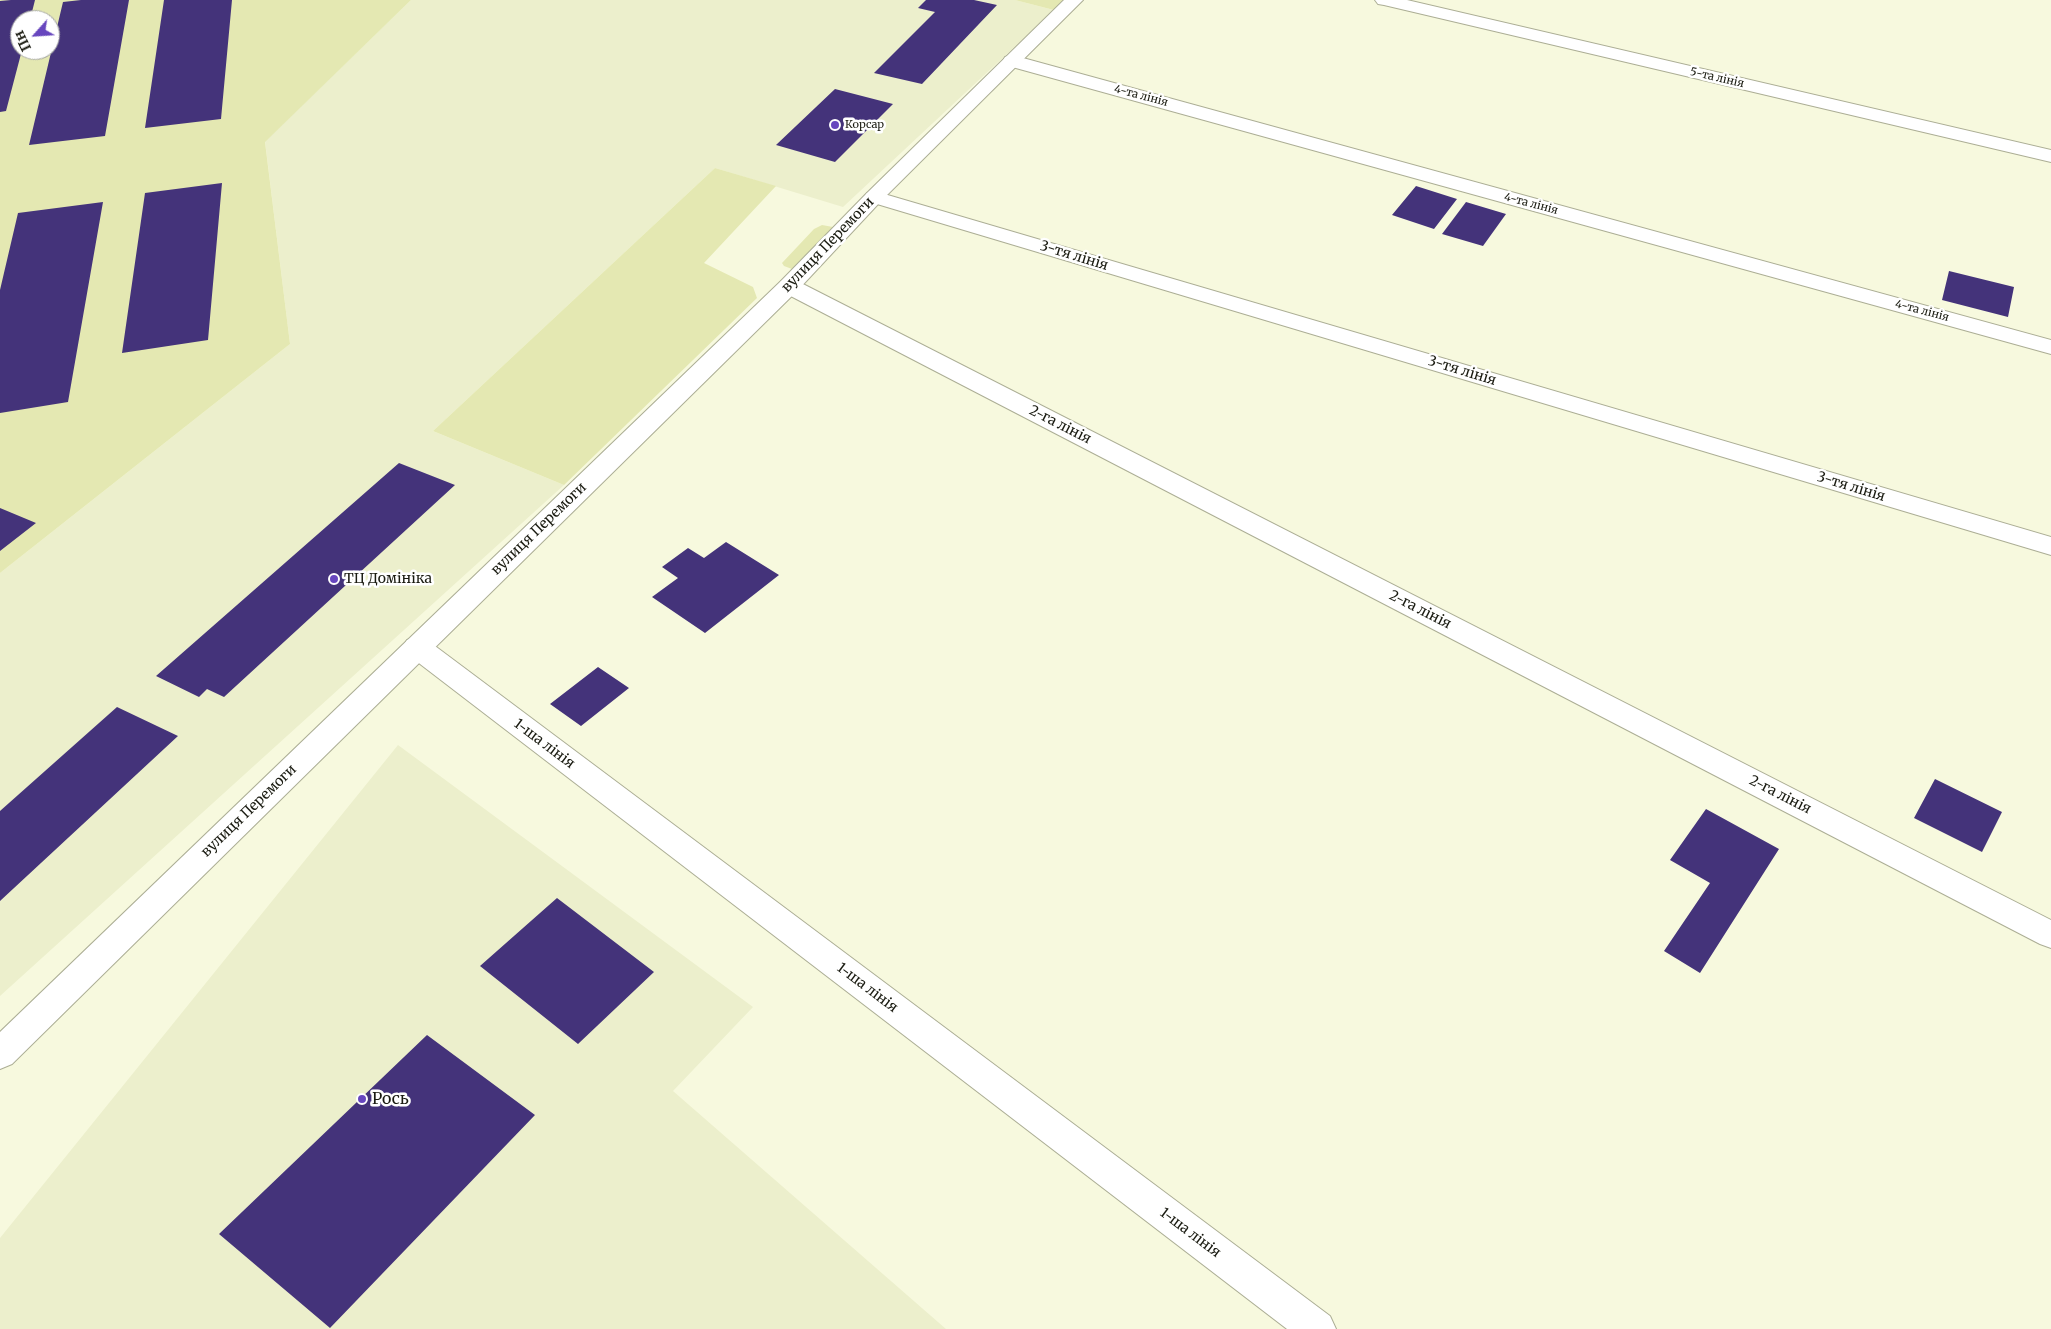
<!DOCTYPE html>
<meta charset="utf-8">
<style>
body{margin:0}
#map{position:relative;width:2051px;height:1329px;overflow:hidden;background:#f7f9de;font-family:Merriweather,serif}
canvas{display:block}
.north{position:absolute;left:10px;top:10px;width:50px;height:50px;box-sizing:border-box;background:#fff;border:1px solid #a3a4a0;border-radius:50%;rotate:244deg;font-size:14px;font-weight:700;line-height:20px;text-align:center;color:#1a1b11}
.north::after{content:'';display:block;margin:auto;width:18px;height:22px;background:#6746be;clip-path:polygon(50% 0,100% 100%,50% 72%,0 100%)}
</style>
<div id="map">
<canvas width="2051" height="1329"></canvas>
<div class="north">Пн</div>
</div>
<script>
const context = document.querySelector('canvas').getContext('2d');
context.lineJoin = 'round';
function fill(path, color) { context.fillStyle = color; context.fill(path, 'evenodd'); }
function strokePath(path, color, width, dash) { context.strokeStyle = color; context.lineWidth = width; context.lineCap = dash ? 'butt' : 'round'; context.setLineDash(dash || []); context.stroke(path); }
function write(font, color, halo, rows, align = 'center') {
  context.font = font + ' Merriweather,serif'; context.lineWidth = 5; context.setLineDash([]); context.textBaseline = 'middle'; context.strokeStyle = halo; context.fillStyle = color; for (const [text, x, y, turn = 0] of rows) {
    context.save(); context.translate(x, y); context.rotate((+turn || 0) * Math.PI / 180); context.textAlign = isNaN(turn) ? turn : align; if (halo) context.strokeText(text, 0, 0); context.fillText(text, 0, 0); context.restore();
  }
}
fill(new Path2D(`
 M 411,0 L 1015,0 L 1054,10 L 843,207 L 715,168 L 433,431 L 564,485 L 0,996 L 0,573 L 290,344 L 265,141 Z
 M 398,745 L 753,1007 L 673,1091 L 946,1329 L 0,1329 L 0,1238 Z`), '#ecefcc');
fill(new Path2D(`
 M 0,0 L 411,0 L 265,142 L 290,344 L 0,573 ZM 20,20 L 50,20 L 50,50 L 20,50 Z
 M 1015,0 L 1064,0 L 1054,10 Z
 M 715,168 L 776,186 L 704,263 L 753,287 L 757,298 L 564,485 L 433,431 Z
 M 822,225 L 833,227 L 792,269 L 784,266 L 782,263 L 814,229 Z`), '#e4e8b2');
fill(new Path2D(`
 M 11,0 L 35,0 L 30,20 L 20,20 L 20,50 L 22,50 L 6,111 L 0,112 L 0,1 Z
 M 81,0 L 129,0 L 105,136 L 29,145 L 63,2 Z
 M 164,0 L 232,0 L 221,119 L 145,128 Z
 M 926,0 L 974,0 L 997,5 L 922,84 L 874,73 L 935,12 L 918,8 Z
 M 835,89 L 893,104 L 835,162 L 776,145 Z
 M 222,183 L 208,340 L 122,353 L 145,193 Z
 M 1416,186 L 1457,199 L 1434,229 L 1392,215 Z
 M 103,202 L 68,402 L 0,413 L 0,290 L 18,213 Z
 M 1466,202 L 1506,214 L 1483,246 L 1442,234 Z
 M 1949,271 L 2014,287 L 2008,317 L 1942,300 Z
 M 399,463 L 455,485 L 224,697 L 207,689 L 199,697 L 156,676 Z
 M 0,508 L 36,523 L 0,551 Z
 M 726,542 L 779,575 L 705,633 L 652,597 L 678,578 L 662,567 L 688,548 L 704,558 Z
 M 598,667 L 629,688 L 581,726 L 550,704 Z
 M 117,707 L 178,736 L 0,901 L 0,811 Z
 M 1935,779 L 2002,812 L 1982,852 L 1914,818 Z
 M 1706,809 L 1779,849 L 1700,973 L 1664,951 L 1710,883 L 1670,860 Z
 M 557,898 L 654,972 L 578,1044 L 480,966 Z
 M 427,1035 L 535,1115 L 330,1328 L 219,1234 Z`), '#44337a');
const street = new Path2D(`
 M 1375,0 L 1407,0 L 2051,150 L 2051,162 L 1384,5 L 1378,4 Z
 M 1012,55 L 2051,340 L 2051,354 L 1005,65 L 1003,61 L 1005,57 Z
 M 874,191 L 2051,537 L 2051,555 L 867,201 L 864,197 L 867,193 Z
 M 789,279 L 797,281 L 2051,920 L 2051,948 L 2040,944 L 781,291 L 778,286 L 781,281 Z
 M 417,637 L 427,640 L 1330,1316 L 1336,1329 L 1287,1329 L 407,654 L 403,647 L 407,640 Z`);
const secondary = new Path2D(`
 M 1064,0 L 1083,0 L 881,201 L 797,291 L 12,1064 L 0,1069 L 0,1032 L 781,281 L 867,193 Z`);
strokePath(street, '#acae95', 2);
strokePath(secondary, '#acae95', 2);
fill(street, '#fff');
fill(secondary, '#fff');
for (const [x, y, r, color] of [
 [835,125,5,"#6746be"],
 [334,579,5,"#6746be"],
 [362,1099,5,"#6746be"]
]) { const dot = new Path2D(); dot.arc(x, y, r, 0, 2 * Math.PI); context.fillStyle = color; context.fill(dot); strokePath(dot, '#fff', 2); }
write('11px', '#1a1b11', '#fff', [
 ["5-та лінія",1717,78,13],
 ["4-та лінія",1141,96,15],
 ["4-та лінія",1531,204,15],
 ["4-та лінія",1922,311,15]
]);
write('11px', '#1a1b11', '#fff', [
 ["Корсар",845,125]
], 'left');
write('14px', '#1a1b11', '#fff', [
 ["вулиця Перемоги",828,245,-46],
 ["3-тя лінія",1074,256,17],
 ["3-тя лінія",1462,371,17],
 ["2-га лінія",1060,425,27],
 ["3-тя лінія",1851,487,17],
 ["вулиця Перемоги",539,529,-44],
 ["2-га лінія",1420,610,27],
 ["1-ша лінія",544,744,37],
 ["2-га лінія",1780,795,27],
 ["вулиця Перемоги",249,811,-44],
 ["1-ша лінія",867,988,37],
 ["1-ша лінія",1190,1233,37]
]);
write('14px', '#1a1b11', '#fff', [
 ["ТЦ Домініка",344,579]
], 'left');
write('16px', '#1a1b11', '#fff', [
 ["Рось",372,1099]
], 'left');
</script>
